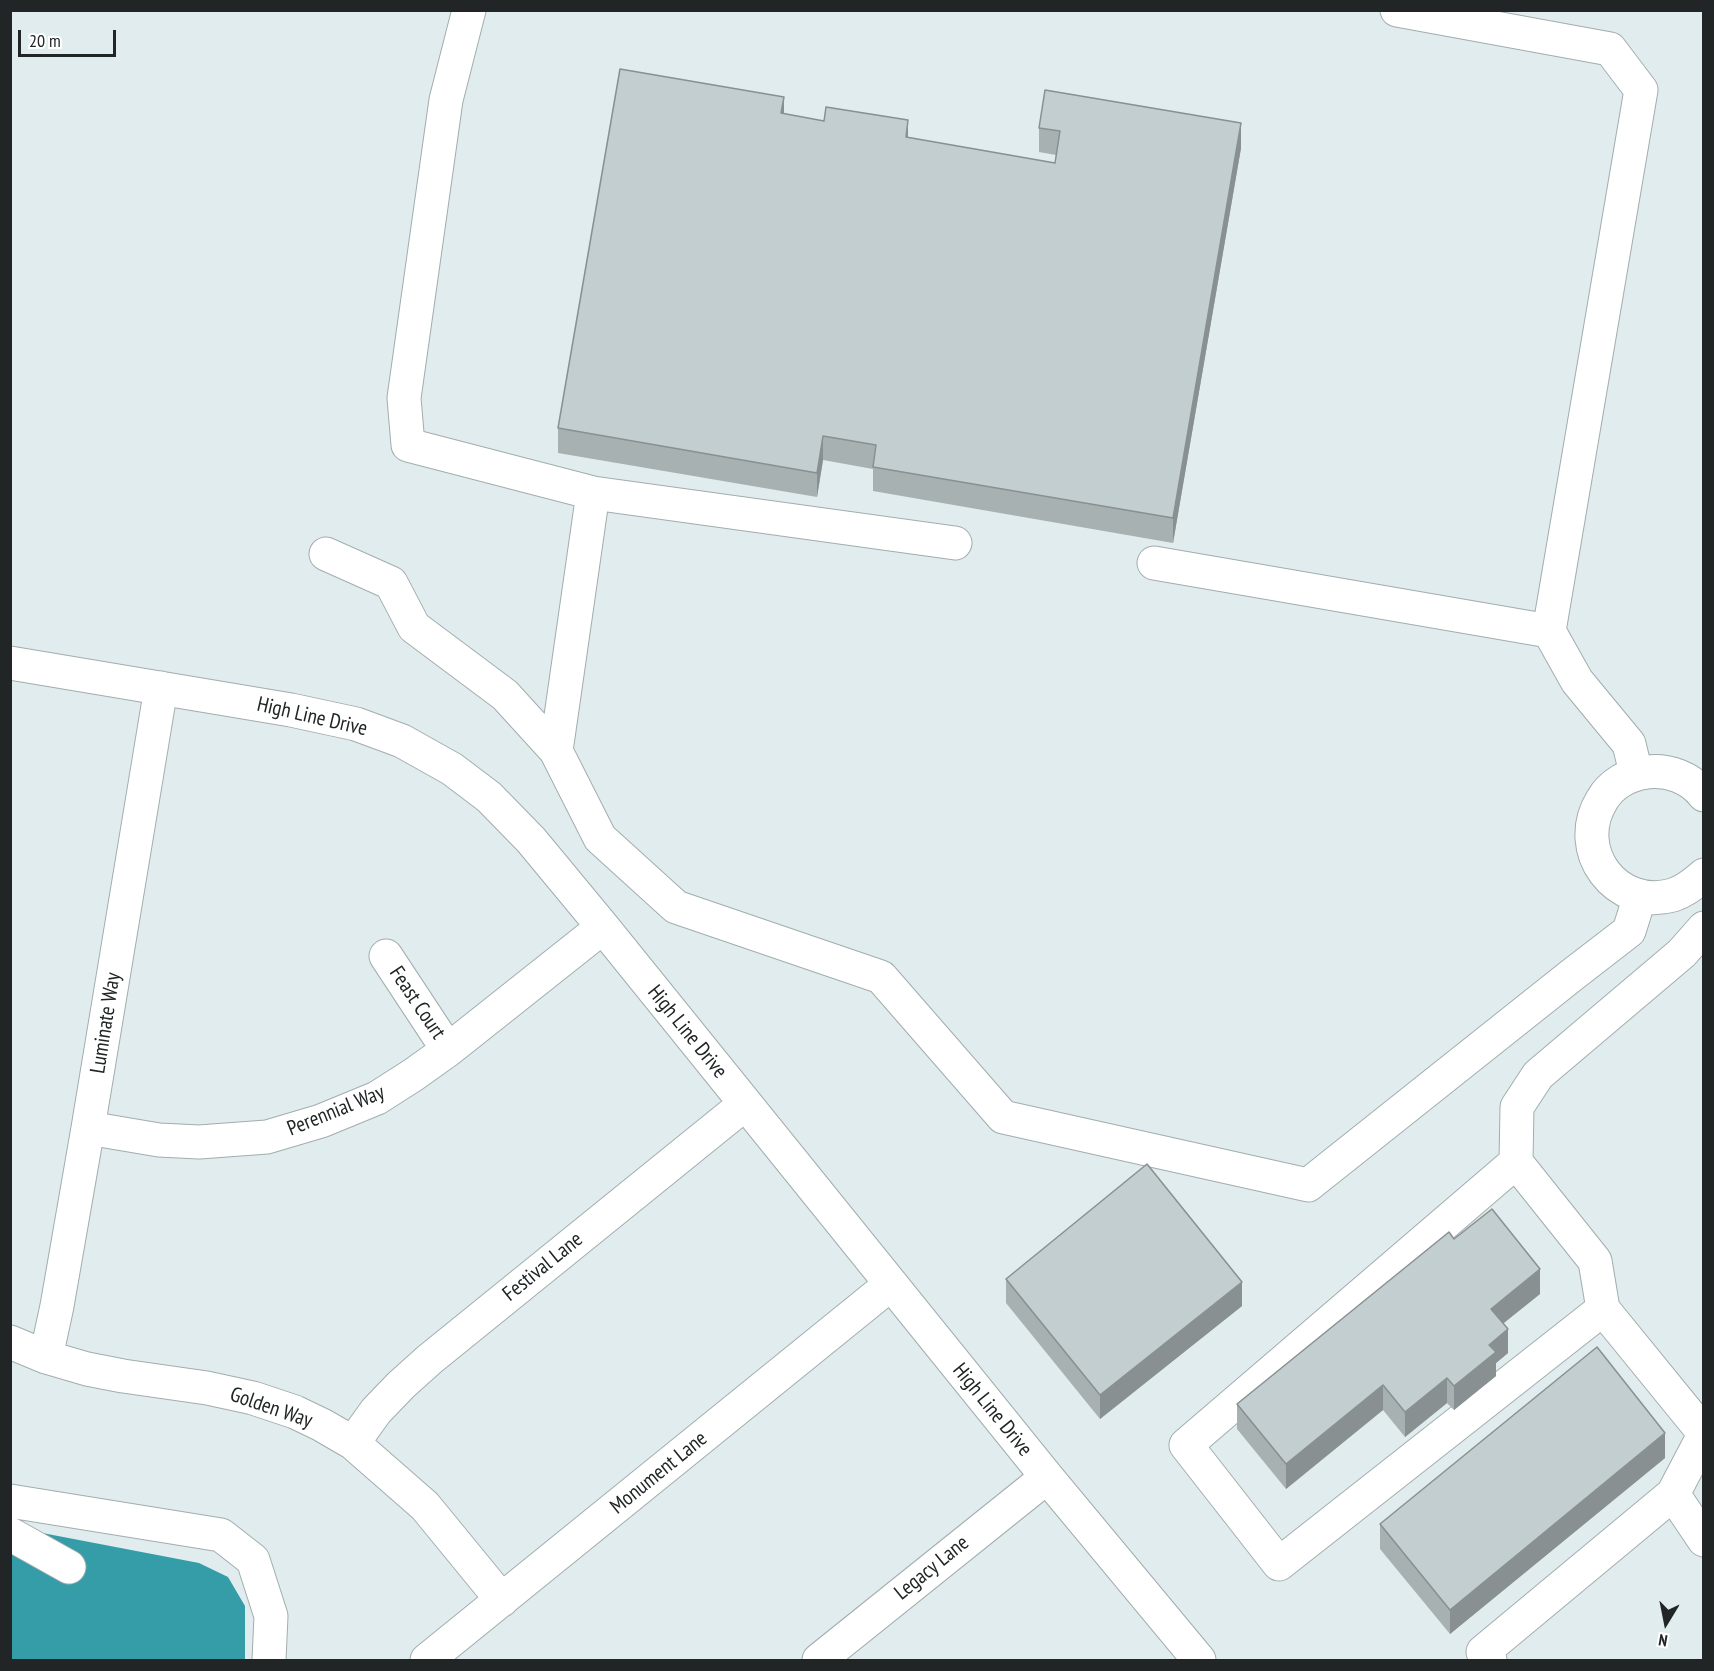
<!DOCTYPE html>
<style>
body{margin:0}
#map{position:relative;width:1714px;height:1671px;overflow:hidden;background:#e0eced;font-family:"PT Sans Narrow",sans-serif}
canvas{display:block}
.frame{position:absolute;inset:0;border:12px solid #212526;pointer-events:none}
.north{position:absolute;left:1636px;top:1593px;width:60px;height:60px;-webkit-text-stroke:4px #fff;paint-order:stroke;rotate:190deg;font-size:16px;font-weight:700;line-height:24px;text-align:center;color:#212526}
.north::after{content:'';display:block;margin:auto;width:21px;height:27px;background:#212526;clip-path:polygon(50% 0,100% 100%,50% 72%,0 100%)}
.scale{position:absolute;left:18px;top:30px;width:98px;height:27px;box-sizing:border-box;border:3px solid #212526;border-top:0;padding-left:8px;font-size:18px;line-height:21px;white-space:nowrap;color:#212526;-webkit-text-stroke:4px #fff;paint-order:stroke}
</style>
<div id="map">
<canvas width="1714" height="1671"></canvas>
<div class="frame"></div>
<div class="north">N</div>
<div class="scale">20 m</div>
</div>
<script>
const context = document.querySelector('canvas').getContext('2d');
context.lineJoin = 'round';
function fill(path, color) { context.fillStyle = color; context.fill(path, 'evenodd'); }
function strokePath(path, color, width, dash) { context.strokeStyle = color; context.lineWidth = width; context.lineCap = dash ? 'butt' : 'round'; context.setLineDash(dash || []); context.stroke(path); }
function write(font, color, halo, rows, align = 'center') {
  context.font = font + ' "PT Sans Narrow",sans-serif'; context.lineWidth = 6; context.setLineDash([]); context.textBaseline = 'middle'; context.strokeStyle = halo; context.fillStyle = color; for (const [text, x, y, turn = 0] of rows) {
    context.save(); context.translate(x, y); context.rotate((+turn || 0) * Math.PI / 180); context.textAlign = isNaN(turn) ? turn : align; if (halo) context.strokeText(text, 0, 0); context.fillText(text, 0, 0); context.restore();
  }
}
fill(new Path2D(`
 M 11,1527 L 199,1563 L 228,1577 L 245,1606 L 245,1660 L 11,1660 Z`), '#359da8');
const minor = new Path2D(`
 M 469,10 L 446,100 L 404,398 L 408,445 L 593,493 L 556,751
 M 1397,10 L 1610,49 L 1641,90 L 1549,631
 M 593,493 L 955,543
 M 326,554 L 391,583 L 414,627 L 505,695 L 556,751 L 600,838 L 676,907 L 881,977 L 1003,1117 L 1308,1185 L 1572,975 L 1629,931 L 1640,896
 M 1154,563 L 1549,631 L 1577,681 L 1629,744 L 1636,773
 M 10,663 L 291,710 L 356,724 L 402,741 L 452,769 L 489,797 L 531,840 L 603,927 L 1047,1477 L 1199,1660
 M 1704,795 C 1691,778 1668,769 1647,772 C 1629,774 1611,784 1602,800 C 1571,850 1616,911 1673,895 C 1685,891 1695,883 1704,875
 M 1704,928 L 1682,953 L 1538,1075 L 1517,1107 L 1516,1162 L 1595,1261 L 1603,1309 L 1704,1433
 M 386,956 L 448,1050
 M 88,1128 L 159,1140 L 199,1142 L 267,1137 L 321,1121 L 377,1098 L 413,1075 L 448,1050 L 603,927
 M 1516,1162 L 1186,1445 L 1279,1564 L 1603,1309
 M 10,1342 L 46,1357 L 87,1369 L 123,1376 L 207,1388 L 253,1398 L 295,1412 L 322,1425 L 353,1443 L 425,1506 L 502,1600
 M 46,1357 L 57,1306 L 88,1128 L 161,688
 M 353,1443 L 376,1411 L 401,1385 L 430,1359 L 745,1104
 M 1673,1494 L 1704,1540
 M 10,1501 L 221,1535 L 253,1560 L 271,1616 L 269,1660
 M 10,1534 L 69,1567
 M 427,1660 L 891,1284
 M 819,1660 L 1047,1477
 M 1490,1660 L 1483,1652 L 1673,1494 L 1704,1435`);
strokePath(minor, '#a2adae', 35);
strokePath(minor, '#fff', 33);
fill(new Path2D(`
 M 784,114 L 908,138 L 1055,163 L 1056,155 L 1039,152 L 1039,128 L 1241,148 L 1173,543 L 873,491 L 873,469 L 823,460 L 817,497 L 558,453 L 558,428 Z
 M 1454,1239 L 1540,1294 L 1504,1323 L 1508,1353 L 1496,1363 L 1496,1376 L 1454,1410 L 1447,1403 L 1405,1437 L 1383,1410 L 1286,1489 L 1237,1429 L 1237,1404 Z
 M 1006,1279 L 1242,1306 L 1100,1419 L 1006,1303 Z
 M 1665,1458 L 1450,1634 L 1380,1549 L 1380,1524 Z`), '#a7b1b2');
fill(new Path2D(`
 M 784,97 L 784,121 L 781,113 Z
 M 908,120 L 908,145 L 906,137 Z
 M 1241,123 L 1241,148 L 1173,543 L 1173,518 Z
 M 823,436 L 823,460 L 817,497 L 817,473 Z
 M 1540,1269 L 1540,1294 L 1491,1333 L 1491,1309 Z
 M 1242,1282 L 1242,1306 L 1100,1419 L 1100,1395 Z
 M 1508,1329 L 1508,1353 L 1496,1363 L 1496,1376 L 1454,1410 L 1454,1386 L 1489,1345 Z
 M 1447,1378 L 1447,1403 L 1405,1437 L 1405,1412 Z
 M 1383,1385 L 1383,1410 L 1286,1489 L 1286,1464 Z
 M 1665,1433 L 1665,1458 L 1450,1634 L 1450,1610 Z`), '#889091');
const building = new Path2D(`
 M 620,69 L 784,97 L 781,113 L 824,121 L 826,107 L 908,120 L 906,137 L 1055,163 L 1060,131 L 1039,128 L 1045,90 L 1241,123 L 1173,518 L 873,467 L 876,445 L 823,436 L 817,473 L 558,428 Z
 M 1147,1164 L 1242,1282 L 1100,1395 L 1006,1279 Z
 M 1492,1209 L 1540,1269 L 1491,1309 L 1508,1329 L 1489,1345 L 1496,1352 L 1454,1386 L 1447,1378 L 1405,1412 L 1383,1385 L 1286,1464 L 1237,1404 L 1449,1232 L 1454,1239 Z
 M 1597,1347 L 1665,1433 L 1450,1610 L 1380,1524 Z`);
fill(building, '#c2cecf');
strokePath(building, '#889091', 1.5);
write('21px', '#212526', '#fff', [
 ["High Line Drive",312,717,13],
 ["Feast Court",417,1003,56],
 ["Luminate Way",106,1023,-81],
 ["High Line Drive",687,1032,51],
 ["Perennial Way",336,1111,-22],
 ["Festival Lane",543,1267,-39],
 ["Golden Way",271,1408,19],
 ["High Line Drive",992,1410,51],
 ["Monument Lane",659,1473,-39],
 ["Legacy Lane",932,1568,-39]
]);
</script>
